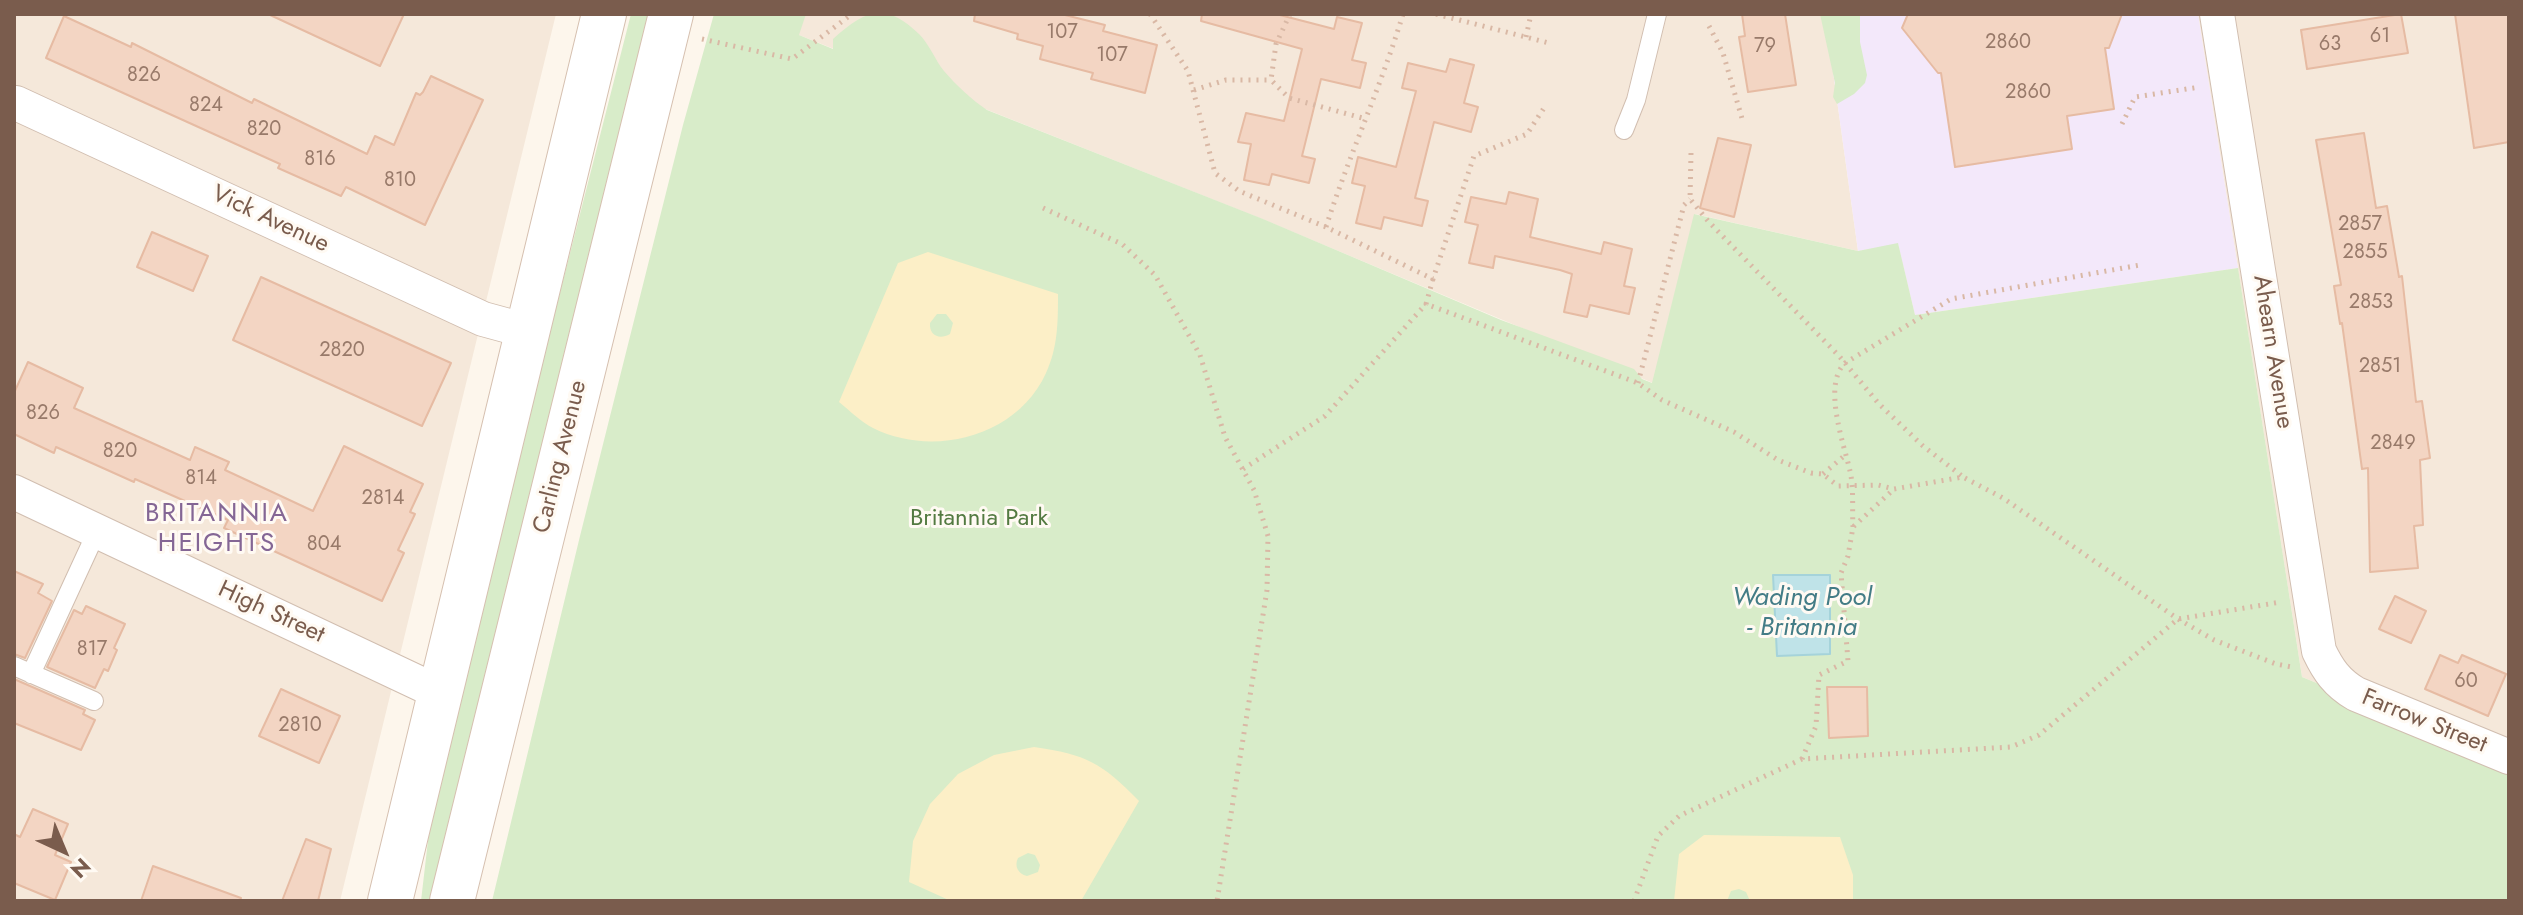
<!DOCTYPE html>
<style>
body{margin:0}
#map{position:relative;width:2523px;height:915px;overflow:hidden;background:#fdf6ec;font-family:Jost,sans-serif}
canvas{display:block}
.frame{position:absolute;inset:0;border:16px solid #7a5c4d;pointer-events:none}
.north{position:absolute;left:24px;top:811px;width:80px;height:80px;-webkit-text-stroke:6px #fffaf3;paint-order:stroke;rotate:136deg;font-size:22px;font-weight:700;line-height:32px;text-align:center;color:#7a5c4d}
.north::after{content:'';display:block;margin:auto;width:28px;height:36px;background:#7a5c4d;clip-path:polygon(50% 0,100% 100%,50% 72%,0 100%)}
</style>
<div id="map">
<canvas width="2523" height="915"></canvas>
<div class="frame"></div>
<div class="north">N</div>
</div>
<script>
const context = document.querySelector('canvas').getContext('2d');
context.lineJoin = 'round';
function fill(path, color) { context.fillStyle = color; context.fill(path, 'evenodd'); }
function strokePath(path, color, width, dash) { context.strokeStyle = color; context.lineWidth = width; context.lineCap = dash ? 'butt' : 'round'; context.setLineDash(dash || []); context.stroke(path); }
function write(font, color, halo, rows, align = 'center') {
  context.font = font + ' Jost,sans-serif'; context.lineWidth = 6; context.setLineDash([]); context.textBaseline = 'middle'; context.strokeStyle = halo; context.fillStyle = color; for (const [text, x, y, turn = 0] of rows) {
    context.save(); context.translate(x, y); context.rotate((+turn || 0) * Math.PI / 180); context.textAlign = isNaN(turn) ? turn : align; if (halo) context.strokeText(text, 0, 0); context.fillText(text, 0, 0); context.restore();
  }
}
fill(new Path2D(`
 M 14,14 L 556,14 L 340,901 L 14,901 Z
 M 746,14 L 1825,14 L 1858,251 L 1695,214 L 1653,383 L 1262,219 Z
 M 2198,14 L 2509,14 L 2509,761 L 2302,677 Z`), '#f5e8da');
fill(new Path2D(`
 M 1825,14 L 2198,14 L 2238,268 L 1915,315 L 1898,244 L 1858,251 Z`), '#f3e8fa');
fill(new Path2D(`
 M 631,14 L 652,14 L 435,901 L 421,901 L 429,832 L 528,418 Z
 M 714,14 L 806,14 L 799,35 L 833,49 L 833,39 C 865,10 885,1 919,34 C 930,45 935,60 944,71 C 957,86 971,99 987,110 L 1263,219 L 1501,320 L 1634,369 L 1642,379 L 1652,383 L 1694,214 L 1858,251 L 1898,243 L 1915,315 L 2238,268 L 2302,677 L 2509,762 L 2509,901 L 492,901 L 580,536 L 683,125 Z
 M 1820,14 L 1860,14 L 1860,42 L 1867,75 L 1865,83 L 1854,94 L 1837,104 L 1833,97 L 1835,83 Z`), '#d8ecc9');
fill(new Path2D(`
 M 928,252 L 1058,294 C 1058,322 1058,347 1046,373 C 1017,437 933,458 873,428 C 861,422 849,410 839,402 L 898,263 ZM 937,314 L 946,314 L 953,323 L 950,334 C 940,340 929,336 930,323 Z
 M 1034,747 C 1087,755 1101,762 1139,801 L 1081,901 L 951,901 L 909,882 L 913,841 L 930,804 L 958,774 L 994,755 ZM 1028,853 L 1035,855 L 1040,865 L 1038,872 L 1027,876 C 1018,874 1014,866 1018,858 Z
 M 1704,835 L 1840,837 L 1853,875 L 1853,901 L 1750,901 L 1746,892 L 1739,889 L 1731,891 L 1727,901 L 1674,901 L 1679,854 Z`), '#fcefc7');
const water = new Path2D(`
 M 1773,575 L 1830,575 L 1830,654 L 1777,656 Z`);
fill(water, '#bfe3e8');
strokePath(water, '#a5d3da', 2);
const building = new Path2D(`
 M 268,14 L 404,14 L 380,66 Z
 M 975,14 L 1061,14 L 1105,25 L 1103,31 L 1157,45 L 1145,93 L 1091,79 L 1093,73 L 1040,59 L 1043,46 L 1017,39 L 1018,34 L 974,21 Z
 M 1202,14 L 1276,14 L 1334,29 L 1337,17 L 1362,23 L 1352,60 L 1366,63 L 1360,88 L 1321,79 L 1302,156 L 1315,159 L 1309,183 L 1272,174 L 1269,185 L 1244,180 L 1251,144 L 1238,142 L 1246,113 L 1284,121 L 1302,49 L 1201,21 Z
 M 1742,14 L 1785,14 L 1796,85 L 1748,92 L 1739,37 L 1745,36 Z
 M 1908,14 L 2122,14 L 2109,48 L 2105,48 L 2114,109 L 2067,116 L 2072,149 L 1955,167 L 1941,73 L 1938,73 L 1902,28 Z
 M 2401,14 L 2408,53 L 2307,69 L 2301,30 Z
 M 2455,14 L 2509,14 L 2509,142 L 2474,148 Z
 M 64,16 L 131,47 L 132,43 L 252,103 L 254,99 L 367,154 L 375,136 L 394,145 L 416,93 L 420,95 L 423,92 L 431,76 L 483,100 L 425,225 L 346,187 L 341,196 L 278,168 L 280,164 L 46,58 Z
 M 1450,59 L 1474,65 L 1464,103 L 1478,107 L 1471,132 L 1434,122 L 1415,198 L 1428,201 L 1422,226 L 1384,217 L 1381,229 L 1356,223 L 1365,186 L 1352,183 L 1358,157 L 1396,167 L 1416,91 L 1402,88 L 1408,63 L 1446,72 Z
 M 2364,133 L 2376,208 L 2387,206 L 2399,277 L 2402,276 L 2416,402 L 2422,401 L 2430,458 L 2420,460 L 2423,525 L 2414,526 L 2418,568 L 2370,572 L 2368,468 L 2362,469 L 2342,323 L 2340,324 L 2334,286 L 2341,285 L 2316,140 Z
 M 1718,138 L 1751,145 L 1734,217 L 1700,208 Z
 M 1509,192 L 1538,199 L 1530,237 L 1601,254 L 1604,242 L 1632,249 L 1624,286 L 1635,288 L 1629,314 L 1590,305 L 1587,317 L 1564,312 L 1572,274 L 1560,270 L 1495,256 L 1493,268 L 1469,263 L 1478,225 L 1465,222 L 1471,197 L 1506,204 Z
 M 152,232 L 208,256 L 193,291 L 137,267 Z
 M 261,277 L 451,363 L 422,426 L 233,340 Z
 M 28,362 L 83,388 L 74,408 L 190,460 L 195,447 L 229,462 L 225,470 L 313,511 L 344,446 L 423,484 L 410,512 L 415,514 L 398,550 L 404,553 L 382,601 L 224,528 L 228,520 L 135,479 L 134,482 L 56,447 L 54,453 L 14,434 L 14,393 Z
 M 14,571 L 43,584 L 38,593 L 52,601 L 25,658 L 14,654 Z
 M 2395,596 L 2426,611 L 2411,643 L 2379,629 Z
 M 86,606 L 125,624 L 114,648 L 117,650 L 108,671 L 104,669 L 95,688 L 47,667 L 74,610 L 82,614 Z
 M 2440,655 L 2458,663 L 2462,655 L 2506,674 L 2488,716 L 2425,689 Z
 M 14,679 L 85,710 L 83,714 L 95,720 L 81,750 L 14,723 Z
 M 1827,687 L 1867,687 L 1868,736 L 1829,738 Z
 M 281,689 L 340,716 L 319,763 L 259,736 Z
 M 33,809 L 68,824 L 55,855 L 71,862 L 55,900 L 14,883 L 14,834 L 20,837 Z
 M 306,839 L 331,849 L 318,901 L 282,901 Z
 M 153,866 L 241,898 L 240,901 L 141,901 Z`);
fill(building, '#f3d5c3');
strokePath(building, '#e6bba3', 2);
const service = new Path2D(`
 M 1624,130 L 1636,100 L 1657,14
 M 14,666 L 94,701
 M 31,674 L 97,531`);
const minor = new Path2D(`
 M 2217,14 L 2319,651 C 2328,670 2337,683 2356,694 L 2509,757
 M 16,103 L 483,319 L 527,331
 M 14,492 L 442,694`);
const secondary = new Path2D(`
 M 390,901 L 604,14
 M 452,901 L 671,14`);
strokePath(service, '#d1beb0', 20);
strokePath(minor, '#d1beb0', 36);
strokePath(secondary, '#d6c0b0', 46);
strokePath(new Path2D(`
 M 1150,14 L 1188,71 L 1215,173 L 1239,191 L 1326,227 L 1433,279 L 1474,156 L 1527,134 L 1544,108
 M 1290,14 L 1276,44 L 1271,80 L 1289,98 L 1366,119
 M 1436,14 L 1549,43
 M 1709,26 L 1723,53 L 1743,122
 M 1526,37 L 1531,14
 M 702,39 L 792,59 L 852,14
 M 1194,90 L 1226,80 L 1271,80
 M 2122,124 L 2135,97 L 2200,87
 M 1691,153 L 1690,199 L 1708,221 L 1840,357 L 1879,404 L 1923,446 L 1962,476
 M 1043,208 L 1122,244 L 1155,275 L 1200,355 L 1225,437 L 1254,490 L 1268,536 L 1267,590 L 1217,901
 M 1326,227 C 1349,155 1381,87 1403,14
 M 1433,279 L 1426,304 L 1638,383 L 1662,400 L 1734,432 L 1778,460 L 1811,473 L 1823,474 L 1838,486 L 1878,485 L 1894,489 L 1963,477 L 2003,498 L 2178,619 L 2214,640 L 2276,664 L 2292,667
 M 1638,383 L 1684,205 L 1690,199
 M 1243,469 L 1325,416 L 1426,304
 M 1823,474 L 1844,456
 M 1853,527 C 1852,509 1854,488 1850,471 C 1844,444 1822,385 1845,363 L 1951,299 L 2140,265
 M 1802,759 L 1816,726 L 1819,675 L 1848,661 L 1841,573 L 1848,556 L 1853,527 L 1894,489
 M 1634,901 L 1658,836 L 1679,816 L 1802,759 L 2011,747 L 2039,735 L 2178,619 L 2281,602`), '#d9b8a5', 5, [2, 6]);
strokePath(service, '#fff', 18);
strokePath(minor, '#fff', 34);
strokePath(secondary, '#fff', 44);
write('20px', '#987a6a', null, [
 ["107",1062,33],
 ["61",2380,37],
 ["2860",2008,43],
 ["63",2330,45],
 ["79",1765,47],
 ["107",1112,56],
 ["826",144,76],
 ["2860",2028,93],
 ["824",206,106],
 ["820",264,130],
 ["816",320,160],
 ["810",400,181],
 ["2857",2360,225],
 ["2855",2365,253],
 ["2853",2371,303],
 ["2820",342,351],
 ["2851",2380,367],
 ["826",43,414],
 ["2849",2393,444],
 ["820",120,452],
 ["814",201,479],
 ["2814",383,499],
 ["804",324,545],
 ["817",92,650],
 ["60",2466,682],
 ["2810",300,726]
]);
write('24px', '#7a5c4d', '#fffaf3', [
 ["Vick Avenue",270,220,25],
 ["Ahearn Avenue",2272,352,81],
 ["Carling Avenue",561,457,-76],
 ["High Street",271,613,25],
 ["Farrow Street",2424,722,22]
]);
write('24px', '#537a41', '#fffaf3', [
 ["Britannia Park",979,519]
]);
context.letterSpacing = '2px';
write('26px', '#846695', '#fffaf3', [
 ["BRITANNIA",217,515],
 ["HEIGHTS",217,545]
]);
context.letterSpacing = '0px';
write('italic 26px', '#437c86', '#fffaf3', [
 ["Wading Pool",1802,599],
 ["- Britannia",1802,629]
]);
</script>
